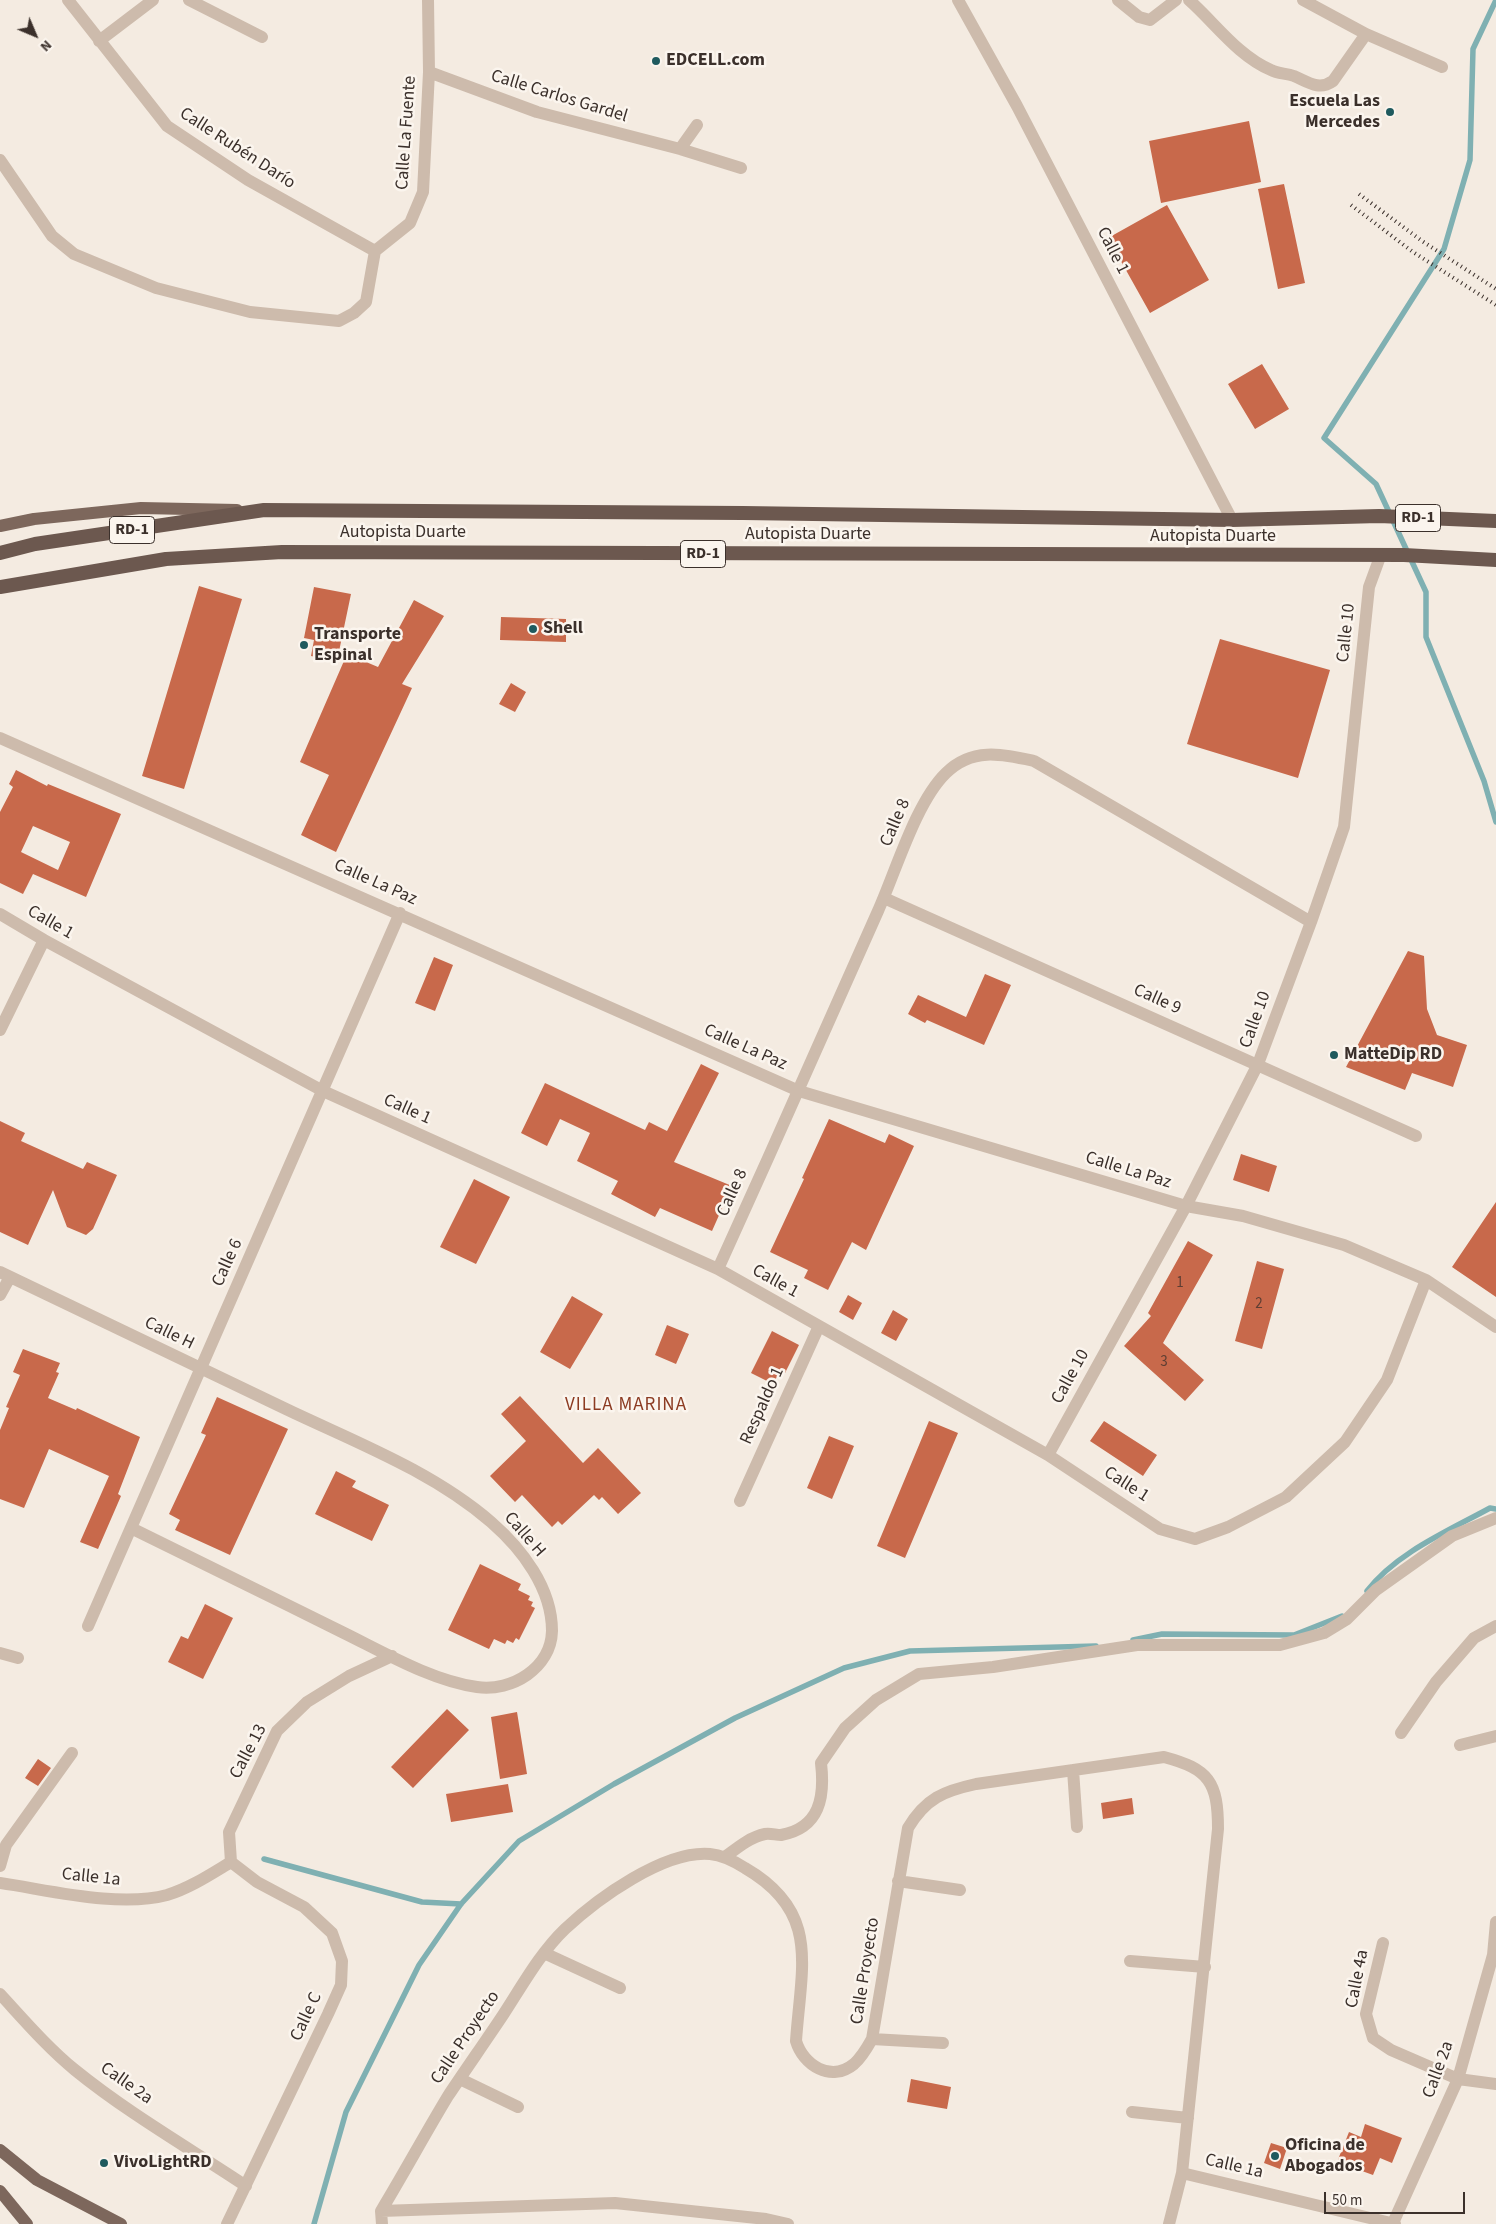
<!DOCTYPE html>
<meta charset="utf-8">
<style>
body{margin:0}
#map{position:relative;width:1496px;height:2224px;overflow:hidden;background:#f4ebe1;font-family:"Source Sans 3",sans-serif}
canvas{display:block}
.north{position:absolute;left:10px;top:10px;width:50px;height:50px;-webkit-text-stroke:4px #fbf5ee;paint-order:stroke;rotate:135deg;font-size:14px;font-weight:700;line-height:20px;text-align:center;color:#3b302b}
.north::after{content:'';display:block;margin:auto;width:18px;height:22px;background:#3b302b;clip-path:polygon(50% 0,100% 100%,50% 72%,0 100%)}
.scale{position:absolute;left:1324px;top:2192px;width:141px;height:22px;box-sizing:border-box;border:2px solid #3b302b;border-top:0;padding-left:6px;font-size:15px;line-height:18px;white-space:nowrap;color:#3b302b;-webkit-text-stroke:4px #fbf5ee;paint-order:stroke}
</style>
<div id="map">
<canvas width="1496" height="2224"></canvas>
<div class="north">N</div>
<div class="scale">50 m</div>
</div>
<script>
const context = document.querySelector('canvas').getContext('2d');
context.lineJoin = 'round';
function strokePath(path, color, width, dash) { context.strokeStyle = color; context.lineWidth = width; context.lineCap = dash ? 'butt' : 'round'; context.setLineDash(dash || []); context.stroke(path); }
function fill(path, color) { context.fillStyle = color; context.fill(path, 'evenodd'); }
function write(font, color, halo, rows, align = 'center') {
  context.font = font + ' "Source Sans 3",sans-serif'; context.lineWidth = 5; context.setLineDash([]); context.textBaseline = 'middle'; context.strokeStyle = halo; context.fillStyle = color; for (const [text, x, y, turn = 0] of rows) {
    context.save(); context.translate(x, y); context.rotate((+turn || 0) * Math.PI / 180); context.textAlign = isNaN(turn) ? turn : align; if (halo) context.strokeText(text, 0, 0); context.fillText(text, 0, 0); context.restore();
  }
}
strokePath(new Path2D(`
 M 1496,0 L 1473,49 L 1470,160 L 1444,249 L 1324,438 L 1376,484 L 1426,592 L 1426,637 L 1484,781 L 1496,822
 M 1367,1591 C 1396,1553 1448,1531 1490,1508 L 1496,1509
 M 1133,1640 L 1162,1634 L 1294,1635 L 1342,1616
 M 264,1859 L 422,1902 L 461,1904
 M 314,2224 L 346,2112 L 419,1965 L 461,1904 L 519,1841 L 614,1784 L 735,1718 L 844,1668 L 910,1651 L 1096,1646`), '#7fb0b2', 5.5);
fill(new Path2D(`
 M 1249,121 L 1261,182 L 1161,203 L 1149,141 Z
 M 1284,184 L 1305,283 L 1278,289 L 1258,189 Z
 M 1167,205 L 1209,280 L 1150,313 L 1108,238 Z
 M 1262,364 L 1289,409 L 1255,429 L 1228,384 Z
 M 199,586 L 242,599 L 184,789 L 142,776 Z
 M 314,587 L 351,594 L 337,661 L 311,656 L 314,640 L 304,638 Z
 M 414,600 L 444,616 L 402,684 L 412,688 L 336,852 L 301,835 L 329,775 L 300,762 L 347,654 L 378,667 Z
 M 501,617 L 566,619 L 566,642 L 500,640 Z
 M 1220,639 L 1330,670 L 1298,778 L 1187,744 Z
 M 511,683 L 526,692 L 515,712 L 499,704 Z
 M 16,770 L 47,786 L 48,784 L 121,814 L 86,897 L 33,874 L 23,894 L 0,883 L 0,812 L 13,787 L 9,784 ZM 33,826 L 70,842 L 58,870 L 21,852 Z
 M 1408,951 L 1424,956 L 1427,1009 L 1437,1035 L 1467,1045 L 1453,1087 L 1412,1073 L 1405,1090 L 1346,1067 Z
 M 434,957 L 453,965 L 435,1011 L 415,1003 Z
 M 985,974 L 1011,985 L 984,1045 L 927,1020 L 925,1023 L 908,1014 L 918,995 L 966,1017 Z
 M 701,1064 L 719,1073 L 674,1162 L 732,1186 L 712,1231 L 660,1208 L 655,1217 L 611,1194 L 618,1181 L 577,1161 L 590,1133 L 560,1119 L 547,1146 L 521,1133 L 545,1083 L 645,1130 L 649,1122 L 667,1131 Z
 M 829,1119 L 885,1143 L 889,1134 L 914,1146 L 866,1250 L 852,1242 L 828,1290 L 804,1278 L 808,1270 L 770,1252 L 804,1179 L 802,1178 Z
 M 0,1121 L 25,1133 L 21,1141 L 83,1169 L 87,1162 L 117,1175 L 93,1229 L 86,1235 L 67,1227 L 53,1190 L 28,1245 L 0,1232 Z
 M 1241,1154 L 1277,1166 L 1269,1192 L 1233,1180 Z
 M 474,1179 L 510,1197 L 476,1264 L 440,1247 Z
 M 1496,1202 L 1496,1297 L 1452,1267 Z
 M 1188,1241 L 1213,1255 L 1163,1343 L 1204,1380 L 1185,1401 L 1124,1346 L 1151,1316 L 1148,1313 Z
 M 1257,1261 L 1284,1269 L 1262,1349 L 1235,1341 Z
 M 848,1295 L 862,1303 L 853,1320 L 839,1312 Z
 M 572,1296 L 603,1314 L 570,1369 L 540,1352 Z
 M 893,1310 L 908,1319 L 896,1341 L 881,1333 Z
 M 667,1325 L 689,1334 L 676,1364 L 655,1355 Z
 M 772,1331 L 799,1345 L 785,1373 L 780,1371 L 773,1384 L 751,1373 Z
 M 23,1349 L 60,1363 L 56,1372 L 59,1373 L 48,1398 L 76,1410 L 77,1408 L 140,1437 L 118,1494 L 121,1496 L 98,1549 L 80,1542 L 109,1476 L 49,1449 L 24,1508 L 0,1499 L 0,1430 L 9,1408 L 6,1407 L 20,1375 L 13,1372 Z
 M 520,1396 L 583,1463 L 598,1448 L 641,1493 L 618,1514 L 602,1497 L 599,1500 L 594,1495 L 562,1525 L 558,1521 L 552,1527 L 522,1495 L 515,1502 L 490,1476 L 526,1441 L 501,1414 Z
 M 217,1397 L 288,1429 L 230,1555 L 175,1530 L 180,1520 L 169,1514 L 206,1435 L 201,1433 Z
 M 929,1421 L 958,1433 L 905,1558 L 877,1546 Z
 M 1104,1421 L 1157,1455 L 1143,1476 L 1090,1441 Z
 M 829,1436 L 854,1446 L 832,1499 L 807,1488 Z
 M 336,1471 L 356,1481 L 352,1487 L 389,1505 L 372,1541 L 315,1514 Z
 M 480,1564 L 521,1584 L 518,1590 L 530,1596 L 528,1600 L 533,1602 L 531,1606 L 535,1608 L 519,1640 L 516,1638 L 513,1643 L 507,1640 L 505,1644 L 494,1639 L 489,1649 L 448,1630 Z
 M 205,1604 L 233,1618 L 203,1679 L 168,1662 L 181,1636 L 188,1639 Z
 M 447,1709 L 469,1730 L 413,1788 L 391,1767 Z
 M 517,1712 L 527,1774 L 500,1779 L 491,1717 Z
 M 38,1759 L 51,1768 L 38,1786 L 25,1778 Z
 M 508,1784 L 513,1812 L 451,1822 L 446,1794 Z
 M 1132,1798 L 1134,1814 L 1103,1819 L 1101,1803 Z
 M 911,2079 L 951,2087 L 947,2109 L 907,2102 Z
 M 1365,2124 L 1402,2138 L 1392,2163 L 1380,2158 L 1373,2175 L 1351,2167 L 1349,2172 L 1335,2167 L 1349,2132 L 1361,2137 Z
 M 1271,2143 L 1287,2148 L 1280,2169 L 1264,2163 Z`), '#c8694b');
strokePath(new Path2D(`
 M 68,0 L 167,126 L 248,180 L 375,251
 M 189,0 L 262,37
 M 958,0 L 1017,106 L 1232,520
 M 1118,0 L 1139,17 L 1150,20 L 1176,0
 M 1189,0 C 1215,23 1238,56 1271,70 C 1278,74 1286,73 1294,76 C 1308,82 1319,91 1333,81 L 1366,34 L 1442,67
 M 1303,0 L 1366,34
 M 99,41 L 153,0
 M 429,72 L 537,112 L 680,149 L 741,168
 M 680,149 L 697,125
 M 0,160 L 52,236 L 74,254 L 156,288 L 250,312 L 339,321 L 354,313 L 366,302 L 375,251
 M 375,251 L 410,223 L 423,192 L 429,72 L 428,0
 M 0,738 L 799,1091 L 1186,1206 L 1243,1216 L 1344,1245 L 1426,1280 L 1496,1327
 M 884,898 L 1416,1136
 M 0,914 L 44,940 L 323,1091 L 718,1269 L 1048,1455 L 1160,1529 L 1195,1539 L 1228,1527 L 1286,1497 L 1345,1442 L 1387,1380 L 1426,1280
 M 0,1030 L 44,940
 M 718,1269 C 772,1150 825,1031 878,911 C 896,871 916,802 946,773 C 972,747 1002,754 1034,761 L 1311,922
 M 0,1272 C 95,1317 190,1364 286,1409 C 355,1442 432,1471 491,1522 C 522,1549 552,1588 552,1631 C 551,1668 512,1692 477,1687 C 432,1681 383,1652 342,1632 C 272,1597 202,1563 131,1528
 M 0,1295 L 10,1277
 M 1048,1455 L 1186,1206 L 1258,1064 L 1311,922 L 1344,827 L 1369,587 L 1380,557
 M 740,1501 L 819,1326
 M 88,1626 L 400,913
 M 0,1653 L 18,1658
 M 1401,1733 L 1436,1682 L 1474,1638 L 1496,1626
 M 1460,1745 L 1496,1736
 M 1073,1770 L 1077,1827
 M 725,1857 C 737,1848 750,1837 765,1834 C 770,1833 776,1835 781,1835 C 820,1828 825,1797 821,1763 L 845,1728 L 876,1700 L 919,1674 L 993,1667 L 1137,1645 L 1280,1645 L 1324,1633 L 1347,1619 L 1376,1590 L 1452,1536 L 1496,1518
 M 231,1862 L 229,1832 L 277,1731 L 307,1702 L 349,1676 L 392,1656
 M 0,1866 L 6,1845 L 72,1753
 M 898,1881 L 960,1890
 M 0,1883 C 49,1890 119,1908 167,1895 C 190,1888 211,1874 231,1862
 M 1383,1943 L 1366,2014 L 1373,2038 L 1391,2050 L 1458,2079 L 1496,2084
 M 544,1953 L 620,1988
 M 1130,1961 L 1205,1967
 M 0,1994 C 24,2020 47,2047 75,2070 C 128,2113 189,2148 246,2186
 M 872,2039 L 943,2043
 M 460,2079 L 518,2107
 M 1132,2112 L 1188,2118
 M 1182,2173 L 1395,2224
 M 381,2211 L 615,2203 L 766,2219 L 788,2224
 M 1393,2223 L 1458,2079 L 1493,1955 L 1496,1922
 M 227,2224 L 328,2014 L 341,1985 L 342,1961 L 332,1933 L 304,1907 L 257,1882 L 231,1862
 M 382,2224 L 381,2211 C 404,2173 425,2134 448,2096 C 466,2069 485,2042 503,2015 C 522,1986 540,1953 565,1929 C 597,1899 664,1850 710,1854 C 722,1855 734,1861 745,1868 C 821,1912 801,1966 796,2041 C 803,2065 831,2083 854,2064 C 862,2057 867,2048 872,2039 L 908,1828 C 926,1798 944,1791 976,1784 L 1164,1757 C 1209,1769 1218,1782 1218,1829 L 1182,2173 L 1169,2224`), '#cdbbac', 12);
strokePath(new Path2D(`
 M 0,526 L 34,519 L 141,508 L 237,510
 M 0,2150 L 37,2180 L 121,2224
 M 0,2191 L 27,2224`), '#7d675c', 12);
strokePath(new Path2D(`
 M 0,553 L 35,544 L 264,510 L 743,513 L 1232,520 L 1379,516 L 1496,521
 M 0,587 L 166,559 L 282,552 L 1404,555 L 1496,560`), '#6c584f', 14);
strokePath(new Path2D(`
 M 1359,194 L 1422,241 L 1496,289
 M 1351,205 L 1413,252 L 1496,305`), '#3b302b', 4, [1, 4]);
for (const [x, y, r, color] of [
 [656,61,5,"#1f5a5e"],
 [1390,112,5,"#1f5a5e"],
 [533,629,5,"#1f5a5e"],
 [304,645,5,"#1f5a5e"],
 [1334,1055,5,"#1f5a5e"],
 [1275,2156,5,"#1f5a5e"],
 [104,2163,5,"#1f5a5e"]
]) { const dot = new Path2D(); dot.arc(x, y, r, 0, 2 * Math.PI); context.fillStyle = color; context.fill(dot); strokePath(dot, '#fbf5ee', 2); }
write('15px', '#5e3e33', null, [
 ["1",1180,1284],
 ["2",1259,1305],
 ["3",1164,1363]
]);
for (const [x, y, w] of [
 [1418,518,45],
 [132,530,45],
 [703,554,45]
]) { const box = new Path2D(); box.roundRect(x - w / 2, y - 13.5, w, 27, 4); context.fillStyle = '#fbf5ee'; context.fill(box); strokePath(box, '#3b302b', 1); }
write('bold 16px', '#3b302b', null, [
 ["RD-1",1418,518],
 ["RD-1",132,530],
 ["RD-1",703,554]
]);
write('bold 18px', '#3b302b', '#fbf5ee', [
 ["EDCELL.com",666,61],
 ["Escuela Las",1380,102,"right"],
 ["Mercedes",1380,123,"right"],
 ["Shell",543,629],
 ["Transporte",314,635],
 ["Espinal",314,656],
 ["MatteDip RD",1344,1055],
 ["Oficina de",1285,2146],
 ["Abogados",1285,2167],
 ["VivoLightRD",114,2163]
], 'left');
write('18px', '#3b302b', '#fbf5ee', [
 ["Calle Carlos Gardel",559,97,17],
 ["Calle La Fuente",407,133,-86],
 ["Calle Rubén Darío",237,149,33],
 ["Calle 1",1112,251,63],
 ["Autopista Duarte",403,533],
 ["Autopista Duarte",808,535],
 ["Autopista Duarte",1213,537],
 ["Calle 10",1347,633,-84],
 ["Calle 8",896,823,-67],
 ["Calle La Paz",375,883,24],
 ["Calle 1",50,923,30],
 ["Calle 9",1157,1000,24],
 ["Calle 10",1256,1020,-70],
 ["Calle La Paz",745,1048,24],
 ["Calle 1",407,1110,24],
 ["Calle La Paz",1128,1171,17],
 ["Calle 8",733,1193,-66],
 ["Calle 6",228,1263,-66],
 ["Calle 1",775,1282,29],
 ["Calle H",169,1334,26],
 ["Calle 10",1071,1377,-61],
 ["Respaldo 1",763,1406,-66],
 ["Calle 1",1126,1485,33],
 ["Calle H",524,1535,49],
 ["Calle 13",249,1752,-62],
 ["Calle 1a",91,1878,6],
 ["Calle Proyecto",866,1971,-81],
 ["Calle 4a",1358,1979,-79],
 ["Calle C",307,2017,-65],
 ["Calle Proyecto",466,2038,-56],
 ["Calle 2a",1439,2070,-70],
 ["Calle 2a",126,2084,35],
 ["Calle 1a",1234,2167,13]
]);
context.letterSpacing = '1px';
write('19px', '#8c3b22', '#fbf5ee', [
 ["VILLA MARINA",626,1406]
]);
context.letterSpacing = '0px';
</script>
